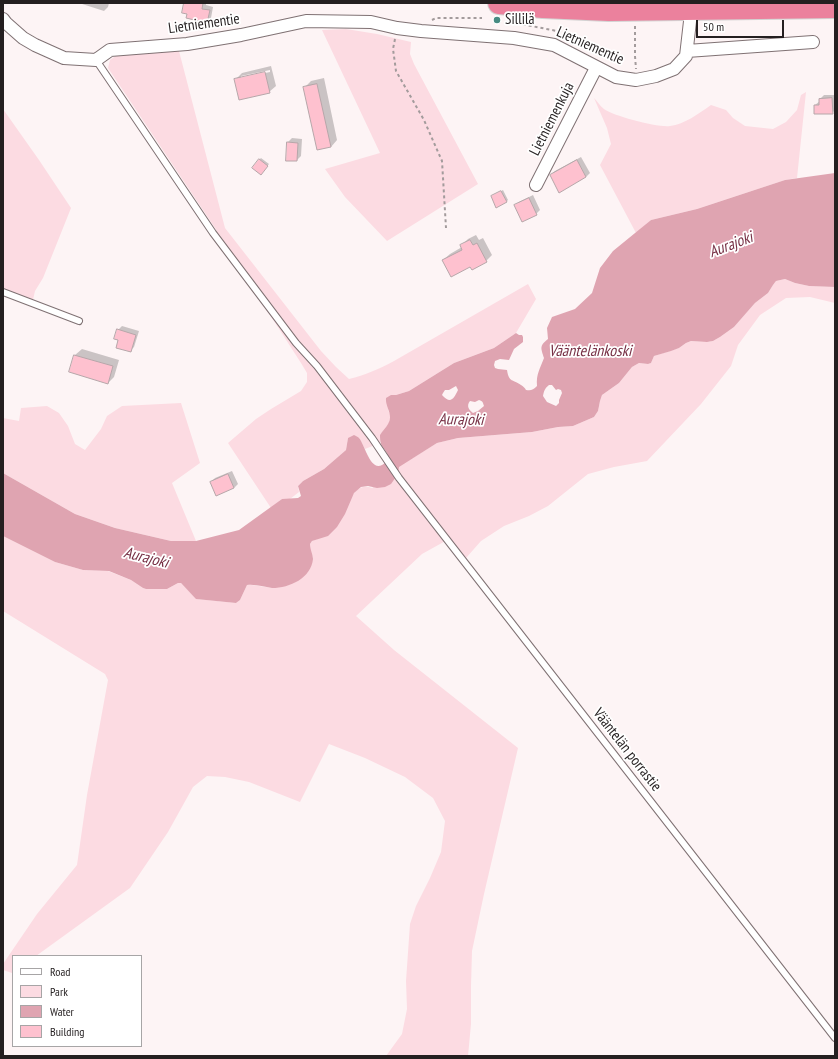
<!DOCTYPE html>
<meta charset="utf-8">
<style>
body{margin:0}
#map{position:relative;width:838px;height:1059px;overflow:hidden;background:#fdf4f5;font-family:"PT Sans Narrow",sans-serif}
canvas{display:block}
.frame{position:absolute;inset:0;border:4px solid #241f20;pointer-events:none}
.legend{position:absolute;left:12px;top:955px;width:130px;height:92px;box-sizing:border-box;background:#fff;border:1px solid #a7a5a6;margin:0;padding:5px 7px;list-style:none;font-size:12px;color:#241f20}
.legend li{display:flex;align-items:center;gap:8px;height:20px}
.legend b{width:20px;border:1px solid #a7a5a6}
.scale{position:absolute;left:696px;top:20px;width:88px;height:18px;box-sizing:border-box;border:2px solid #241f20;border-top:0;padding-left:5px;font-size:12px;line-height:14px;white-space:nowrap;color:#241f20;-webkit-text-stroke:3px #fff;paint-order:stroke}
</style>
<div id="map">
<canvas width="838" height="1059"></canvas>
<div class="frame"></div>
<ul class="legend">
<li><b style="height:5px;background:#fff"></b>Road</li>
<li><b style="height:11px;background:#fcdbe2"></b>Park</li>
<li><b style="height:11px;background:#dfa4b1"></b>Water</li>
<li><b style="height:11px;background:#fec1cf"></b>Building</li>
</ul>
<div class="scale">50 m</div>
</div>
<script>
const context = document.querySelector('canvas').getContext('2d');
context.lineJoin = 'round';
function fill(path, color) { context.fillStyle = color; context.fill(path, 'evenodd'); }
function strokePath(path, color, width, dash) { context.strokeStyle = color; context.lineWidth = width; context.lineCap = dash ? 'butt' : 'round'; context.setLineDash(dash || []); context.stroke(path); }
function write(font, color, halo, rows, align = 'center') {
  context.font = font + ' "PT Sans Narrow",sans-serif'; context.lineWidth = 3.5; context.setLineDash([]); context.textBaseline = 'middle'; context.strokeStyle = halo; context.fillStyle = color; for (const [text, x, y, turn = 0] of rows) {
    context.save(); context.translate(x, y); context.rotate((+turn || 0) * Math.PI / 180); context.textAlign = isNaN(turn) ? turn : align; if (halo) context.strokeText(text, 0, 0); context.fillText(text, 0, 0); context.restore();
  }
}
fill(new Path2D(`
 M 346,29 L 377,34 L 411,42 L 410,54 L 414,64 L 478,184 L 387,241 L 345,197 L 325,169 L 380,153 L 322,30 Z
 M 179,51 L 225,228 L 321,351 L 336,367 L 349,379 C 365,375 379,369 394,361 L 528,284 L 536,299 L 516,333 L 494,348 L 454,363 L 409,391 L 396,395 L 391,395 L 388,410 L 391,416 L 389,423 L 380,435 L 380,443 L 365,449 L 359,438 L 348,438 L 346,450 L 324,469 L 303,481 L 298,486 L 299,492 L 290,499 L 282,499 L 271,508 L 228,443 L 256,419 L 271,409 L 301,391 L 307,382 L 307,373 L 301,363 L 272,318 L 211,235 L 217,231 L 108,68 L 110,60 L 117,55 Z
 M 806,92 L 797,178 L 785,180 L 697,209 L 651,220 L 636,233 L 600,165 L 611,144 L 607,128 L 594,98 C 597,101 600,106 604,109 C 613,116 659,128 670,126 C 685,124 698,114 711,105 L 726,110 L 733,118 L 745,126 L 773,129 L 786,122 L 797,110 L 801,95 Z
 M 3,109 L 39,160 L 71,208 L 43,278 L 35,291 L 32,304 L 3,295 Z
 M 785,279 L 795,283 L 809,286 L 835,287 L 835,303 L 810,297 L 786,298 L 760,315 L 738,345 L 731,366 L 701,404 L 647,461 L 614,467 L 588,474 L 548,506 L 529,516 L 504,526 L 481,541 L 466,558 L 449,539 L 422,554 L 356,616 L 394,650 L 518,748 L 484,894 L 472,951 L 471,986 L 471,1024 L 468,1056 L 386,1056 L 402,1034 L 407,1009 L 406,981 L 410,924 L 416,906 L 430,878 L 441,852 L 445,821 L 433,798 L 405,777 L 365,758 L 329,744 L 300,802 L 249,782 L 225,777 L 207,776 L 193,787 L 168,832 L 130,888 L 36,956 L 13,956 L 13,972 L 12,973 L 3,970 L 3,964 L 37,914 L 77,865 L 87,795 L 108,680 L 105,674 L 3,611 L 3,536 L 55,562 L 83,570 L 108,571 L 131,580 L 143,588 L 146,589 L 167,589 L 178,583 L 181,583 L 197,599 L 236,603 L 240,600 L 247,585 L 252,585 L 273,588 L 313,558 L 310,550 L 310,544 L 312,541 L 317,539 L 350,500 C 354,491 361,484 372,488 L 401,465 L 437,443 L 458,438 L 532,432 L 558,427 L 573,426 L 594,417 L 598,411 L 600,401 L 602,395 L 619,383 L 632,367 L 639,363 L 648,364 L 651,363 L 654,356 L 679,348 L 686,343 L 691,341 L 707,342 L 713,341 L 720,337 L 734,327 L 755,303 L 768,293 L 773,285 L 776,281 Z
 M 181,403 L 200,463 L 172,483 L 196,541 L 171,541 L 115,528 L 75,514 L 3,473 L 3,418 L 19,421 L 21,408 L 47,406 L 59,413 L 68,426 L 75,444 L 85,450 L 101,429 L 107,416 L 122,406 Z`), '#fcdbe2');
fill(new Path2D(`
 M 835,173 L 835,287 L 809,286 L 795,283 L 785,279 L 776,281 L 773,285 L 768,293 L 755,303 L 734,327 L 720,337 L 713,341 L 707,342 L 691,341 L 686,343 L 679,348 L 671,351 L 654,356 L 651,363 L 648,364 L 639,363 L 632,367 L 619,383 L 602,395 L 600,401 L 598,411 L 594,417 L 573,426 L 558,427 L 532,432 L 458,438 L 437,443 L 399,467 L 398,474 L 391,484 L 385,487 L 377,488 L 368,486 L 361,487 L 354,493 L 345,514 L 337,527 L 328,536 L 312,541 L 310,544 C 310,549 313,555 313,559 C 311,578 290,588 272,588 C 264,587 256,584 247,585 L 240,600 L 236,603 L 196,599 L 181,583 L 178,583 L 167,589 L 146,589 L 143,588 L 131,580 L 109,571 L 83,570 L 55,562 L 3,536 L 3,473 L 75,514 L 115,528 L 171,541 L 196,541 L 239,530 L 282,499 L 298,498 L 301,496 L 298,486 L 303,481 L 324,469 L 346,450 L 348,438 L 354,435 C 356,436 358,437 359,438 C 365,445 370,471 382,465 C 384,464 387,461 388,458 C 389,453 383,449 381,444 C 380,441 380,438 380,435 C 382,431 386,428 388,424 C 394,415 385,407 386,398 L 391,395 L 396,395 L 409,391 L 454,363 L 494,348 L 516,333 L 519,335 L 522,335 L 523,337 L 523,342 L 514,349 L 509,360 L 500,359 L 495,361 L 494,365 L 495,368 L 498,369 L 507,370 C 509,383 513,379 521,385 C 523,386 525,388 526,390 C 531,391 533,390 537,386 C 536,374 540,369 544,358 C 541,348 539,346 548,339 L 547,328 L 552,317 L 575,309 L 592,293 L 600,268 L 613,251 L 651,220 L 697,209 L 785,180 ZM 549,385 L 552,385 L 556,390 L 558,389 L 561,390 L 562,393 L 559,400 L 559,403 L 556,406 L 547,402 L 543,396 C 544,391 545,388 549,385 ZM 456,386 L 458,390 C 454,398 451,405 442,395 L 443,393 L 445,390 L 449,390 ZM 479,400 C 483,401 483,403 484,406 L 478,411 L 473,413 C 469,410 466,406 470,401 L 475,402 Z`), '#dfa4b1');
fill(new Path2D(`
 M 79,3 L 109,3 L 108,7 L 104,11 Z
 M 185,3 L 206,3 L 206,5 L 213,7 L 211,18 L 207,22 L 188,13 Z
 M 271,66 L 276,86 L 269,92 L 236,79 L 242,73 ZM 270,70 L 270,72 L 241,78 L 241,76 Z
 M 324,78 L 337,140 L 331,147 L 305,87 L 311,81 Z
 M 824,95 L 835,95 L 835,110 L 832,113 L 815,105 L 820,101 L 820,99 Z
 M 292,138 L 302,139 L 301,156 L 297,160 L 288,142 Z
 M 581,157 L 590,173 L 586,177 L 551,175 L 555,171 Z
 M 261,158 L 269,164 L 262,172 L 259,160 Z
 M 503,190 L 508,200 L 506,202 L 494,195 Z
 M 533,195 L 540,210 L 536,214 L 515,206 L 519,202 Z
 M 476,235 L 479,240 L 483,238 L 492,255 L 486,261 L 471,265 L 443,260 L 450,254 L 462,247 L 461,246 L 468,239 Z
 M 122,326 L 139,331 L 134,347 L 130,351 L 119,340 L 118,330 Z
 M 82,349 L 119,360 L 114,377 L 108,383 L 70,372 L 75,355 Z
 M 232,471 L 238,484 L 234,488 L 211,482 L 215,478 Z`), '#0003');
const building = new Path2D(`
 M 184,3 L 203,3 L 202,9 L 210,10 L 207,23 L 186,18 L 187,14 L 182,13 Z
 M 265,72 L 270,93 L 239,100 L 234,79 Z
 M 317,84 L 331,147 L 317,150 L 303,87 Z
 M 832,98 L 833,114 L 814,114 L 814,105 L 819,105 L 819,99 Z
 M 287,142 L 298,143 L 297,161 L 286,161 Z
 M 259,159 L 268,166 L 261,175 L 252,168 Z
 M 577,160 L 586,177 L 559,193 L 550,175 Z
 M 501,191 L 507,202 L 496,208 L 491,196 Z
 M 529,198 L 537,215 L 522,222 L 514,205 Z
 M 470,240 L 473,245 L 477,243 L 487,262 L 472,270 L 470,267 L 451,277 L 442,260 L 462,250 L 460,245 Z
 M 117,329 L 136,335 L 131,352 L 116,348 L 118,340 L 114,339 Z
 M 74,355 L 113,366 L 108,384 L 69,372 Z
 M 228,474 L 234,488 L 216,496 L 210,482 Z`);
fill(building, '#fec1cf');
strokePath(building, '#b6a6a9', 1);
const lane = new Path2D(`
 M 96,60 L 213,233 L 296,343 L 317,366 L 372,438 L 399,478 L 835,1038
 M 3,292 L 79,321`);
const street = new Path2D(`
 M 3,19 L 6,23 L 23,38 L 35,45 L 64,58 L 96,60 L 110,50 L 187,44 L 241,35 L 306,21 L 371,22 L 397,28 L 421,31 L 514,38 L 554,45 L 616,77 L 636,80 L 656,76 L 674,69 L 686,56 L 692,4
 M 687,51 L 813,42
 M 536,185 L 596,68`);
const highway = new Path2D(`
 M 499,3 L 543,7 L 609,10 L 835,7`);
strokePath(lane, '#7f7173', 8);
strokePath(street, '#7f7173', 14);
strokePath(highway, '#d3d2d2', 24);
strokePath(new Path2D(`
 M 432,20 L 436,18 L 482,18
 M 511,22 L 562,32 L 569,39
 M 635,26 L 635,56 L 636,69
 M 395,39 L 393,49 L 396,71 L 424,120 L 442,161 L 446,228`), '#a39b9c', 2, [3, 3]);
strokePath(lane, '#fff', 6);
strokePath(street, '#fff', 12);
strokePath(highway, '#eb819d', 22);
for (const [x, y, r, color] of [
 [497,20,4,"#468b82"]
]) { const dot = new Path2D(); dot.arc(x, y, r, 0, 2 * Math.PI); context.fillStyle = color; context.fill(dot); strokePath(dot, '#fff', 1.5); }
write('15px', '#241f20', '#fff', [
 ["Sillilä",505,20]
], 'left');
write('15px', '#241f20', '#fff', [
 ["Lietniementie",204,24,-8],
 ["Lietniementie",590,46,24],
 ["Lietniemenkuja",552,119,-63],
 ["Vääntelän porrastie",627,750,52]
]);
write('italic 16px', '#773045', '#fff', [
 ["Aurajoki",731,245,-21],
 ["Vääntelänkoski",590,351],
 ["Aurajoki",461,420,1],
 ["Aurajoki",146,558,14]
]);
</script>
